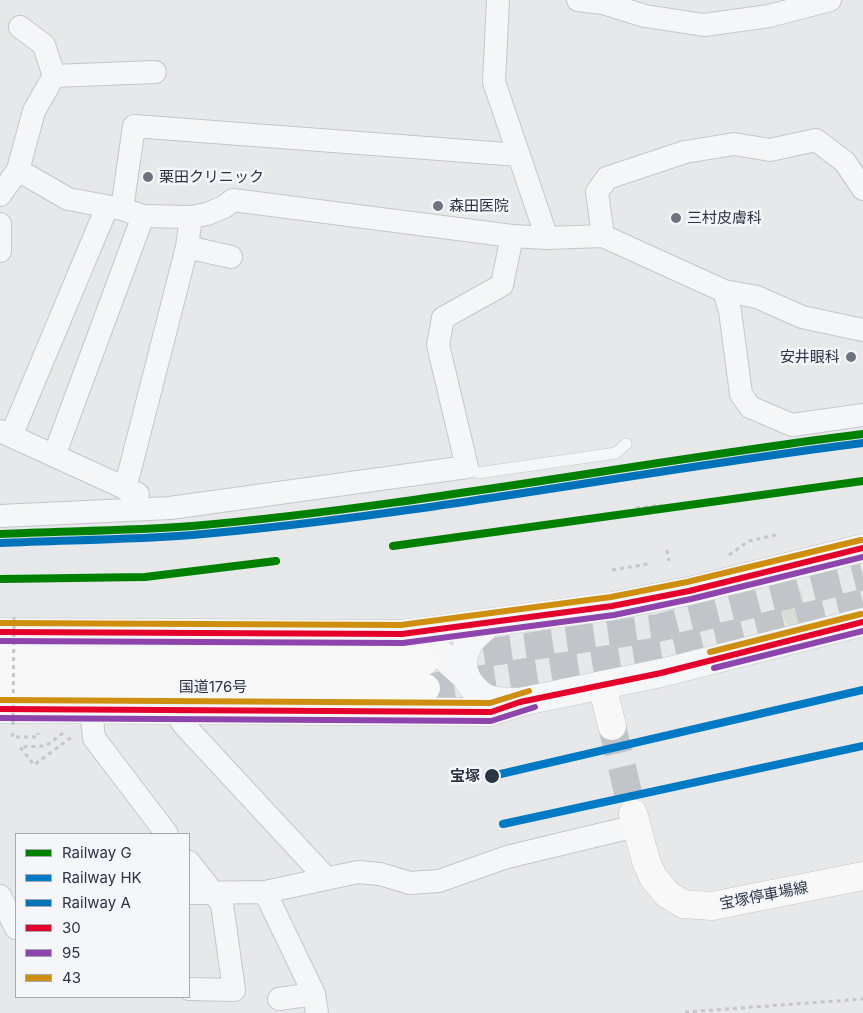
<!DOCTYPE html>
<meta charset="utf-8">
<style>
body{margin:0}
#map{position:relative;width:863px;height:1013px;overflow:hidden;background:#e6e8ea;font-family:Inter,sans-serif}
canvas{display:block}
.legend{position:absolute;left:15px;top:833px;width:175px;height:165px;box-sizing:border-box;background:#f4f6f9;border:1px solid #a4a8b1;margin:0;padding:6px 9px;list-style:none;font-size:15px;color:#2b3445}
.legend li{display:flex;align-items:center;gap:10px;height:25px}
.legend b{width:25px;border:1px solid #a4a8b1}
</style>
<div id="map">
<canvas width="863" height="1013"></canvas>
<ul class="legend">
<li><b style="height:6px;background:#008000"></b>Railway G</li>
<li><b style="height:6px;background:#007ac4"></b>Railway HK</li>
<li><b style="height:6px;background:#0072ba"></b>Railway A</li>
<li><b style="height:6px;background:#e4002b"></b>30</li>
<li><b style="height:6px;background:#8e44ad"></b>95</li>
<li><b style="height:6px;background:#ce8f0e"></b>43</li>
</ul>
</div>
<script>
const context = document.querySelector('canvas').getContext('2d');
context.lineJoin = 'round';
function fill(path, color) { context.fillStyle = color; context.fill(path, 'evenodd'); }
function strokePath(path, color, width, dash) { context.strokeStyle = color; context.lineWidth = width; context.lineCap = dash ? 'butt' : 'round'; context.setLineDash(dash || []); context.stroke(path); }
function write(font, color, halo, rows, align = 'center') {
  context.font = font + ' Inter,"Noto Sans JP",sans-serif'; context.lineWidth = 5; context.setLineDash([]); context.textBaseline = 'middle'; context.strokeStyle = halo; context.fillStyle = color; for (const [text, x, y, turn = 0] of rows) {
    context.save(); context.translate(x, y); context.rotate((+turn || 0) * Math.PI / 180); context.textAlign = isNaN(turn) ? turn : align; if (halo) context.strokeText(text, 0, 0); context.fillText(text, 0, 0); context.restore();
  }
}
fill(new Path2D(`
 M 791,579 C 806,589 804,605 802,621 L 797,625 L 789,627 L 784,619 L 776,589 L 783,580 Z`), '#d6ded6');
strokePath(new Path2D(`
 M 612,726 L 633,813`), '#c1c4c9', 28, [28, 14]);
strokePath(new Path2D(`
 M 442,659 L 658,628 L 863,576
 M 426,688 L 666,650 L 863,603`), '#c1c4c9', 28, [28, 14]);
const service = new Path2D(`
 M 467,467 L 478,473 L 616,453 L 626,444`);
const minor = new Path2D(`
 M 498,0 L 494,82 L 547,238
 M 578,0 L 603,3 L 645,16 L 704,25 L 769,16 L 830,0
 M 20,27 L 44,45 L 54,76
 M 155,72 L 54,76 L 34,111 L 18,170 L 68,199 L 122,209 L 143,216 L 191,217 L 207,214 L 224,207 L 233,200 L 512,236
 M 0,195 L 18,170
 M 122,209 L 134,126 L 519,155
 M 0,224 L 0,251
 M 603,236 L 597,192 L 607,178 L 685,152 L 734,144 L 770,150 L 816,140 L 845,162 L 863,189
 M 187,247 L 231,257
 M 724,291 L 757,297 L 802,317 L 863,330
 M 0,431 L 138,494
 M 11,436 L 107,207
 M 54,456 L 143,216
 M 125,489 L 187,247 L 191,217
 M 0,516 L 170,508 L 467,467 L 438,345 L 443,318 L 502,285 L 512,236 L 547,238 L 603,236 L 724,291 L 730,311 L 741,394 L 750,407 L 792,425 L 863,415
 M 91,710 L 94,738 L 167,834
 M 174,710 L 184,725 L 326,878
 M 189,862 L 222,904 L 234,990 L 189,989
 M 265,892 L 314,994 L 317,1013
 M 189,893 L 265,892 L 358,872 L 380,874 L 410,883 L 439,881 L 507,857 L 636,826
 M 0,896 L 16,928
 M 279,999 L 314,994`);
const tertiary = new Path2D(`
 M 489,623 C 483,629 473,636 469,643 C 457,664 465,684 484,697 C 493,702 506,702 515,702
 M 0,632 L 402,634 L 612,606 L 689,591 L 863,548
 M 402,634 L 442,655 L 464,675
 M 0,709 L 491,712 L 520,702 L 661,673 L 863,622`);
const secondary = new Path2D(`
 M 602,685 L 612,726
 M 633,813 L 646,861 L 653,877 L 667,894 L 683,904 L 712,906 L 863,876`);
const trunk = new Path2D(`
 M 0,660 L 425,661
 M 0,686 L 426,688`);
strokePath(service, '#c4c6c8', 12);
strokePath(minor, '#c4c6c8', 24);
strokePath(tertiary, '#c4c6c8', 29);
strokePath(secondary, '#c4c6c8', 29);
strokePath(trunk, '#b8bbbf', 29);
strokePath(new Path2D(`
 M 636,508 L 662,505
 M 667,550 L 669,561
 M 729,555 L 749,541 L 780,534
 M 612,570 L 648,564
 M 13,733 L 12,737 L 38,737 L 38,733
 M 63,733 L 46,746 L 20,747 L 34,765 L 73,736
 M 685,1012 L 863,999`), '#c5c6ca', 3, [4, 4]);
strokePath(service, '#f5f6f7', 11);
strokePath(minor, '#f5f6f7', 22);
strokePath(tertiary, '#f5f6f7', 28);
strokePath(secondary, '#f8f8f8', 28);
strokePath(trunk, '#f8f8f8', 28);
strokePath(new Path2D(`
 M 13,725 L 14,617`), '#c5c6ca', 3, [4, 4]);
strokePath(new Path2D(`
 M 0,632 L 402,634 L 612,606 L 689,591 L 863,548
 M 0,709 L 491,712 L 520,702 L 661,673 L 863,622`), '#e4002b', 6);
strokePath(new Path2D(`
 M 0,641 L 403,643 L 614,615 L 691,599 L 863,557
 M 714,668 L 863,631
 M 0,718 L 491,721 L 535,707`), '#8e44ad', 6);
strokePath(new Path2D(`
 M 0,623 L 401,625 L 611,597 L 687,582 L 861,540
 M 710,652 L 861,614
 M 0,700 L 490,703 L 529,691`), '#ce8f0e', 6);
strokePath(new Path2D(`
 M 0,534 C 64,531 128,531 192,526 C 417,506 639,462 863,434
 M 393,546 L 863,481
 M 0,579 L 145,577 L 276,561`), '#008000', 8);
strokePath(new Path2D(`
 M 492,776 L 863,690
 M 503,824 L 863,746`), '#007ac4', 8);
strokePath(new Path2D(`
 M 0,543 C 64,540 129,540 192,535 C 417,516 639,471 863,443`), '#0072ba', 8);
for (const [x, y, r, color] of [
 [148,177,6,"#6c737f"],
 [438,206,6,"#6c737f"],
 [676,218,6,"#6c737f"],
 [851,357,6,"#6c737f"],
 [492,776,8,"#2b3445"]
]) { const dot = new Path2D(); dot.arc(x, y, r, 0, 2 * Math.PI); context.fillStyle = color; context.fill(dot); strokePath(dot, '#f4f6f9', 2); }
write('15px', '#2b3445', '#f4f6f9', [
 ["栗田クリニック",159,177],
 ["森田医院",449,206],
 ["三村皮膚科",687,218],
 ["安井眼科",840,357,"right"]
], 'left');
write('15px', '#2b3445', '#f4f6f9', [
 ["国道176号",213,687],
 ["宝塚停車場線",764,896,-11]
]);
write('bold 15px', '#2b3445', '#f4f6f9', [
 ["宝塚",480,776]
], 'right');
</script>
